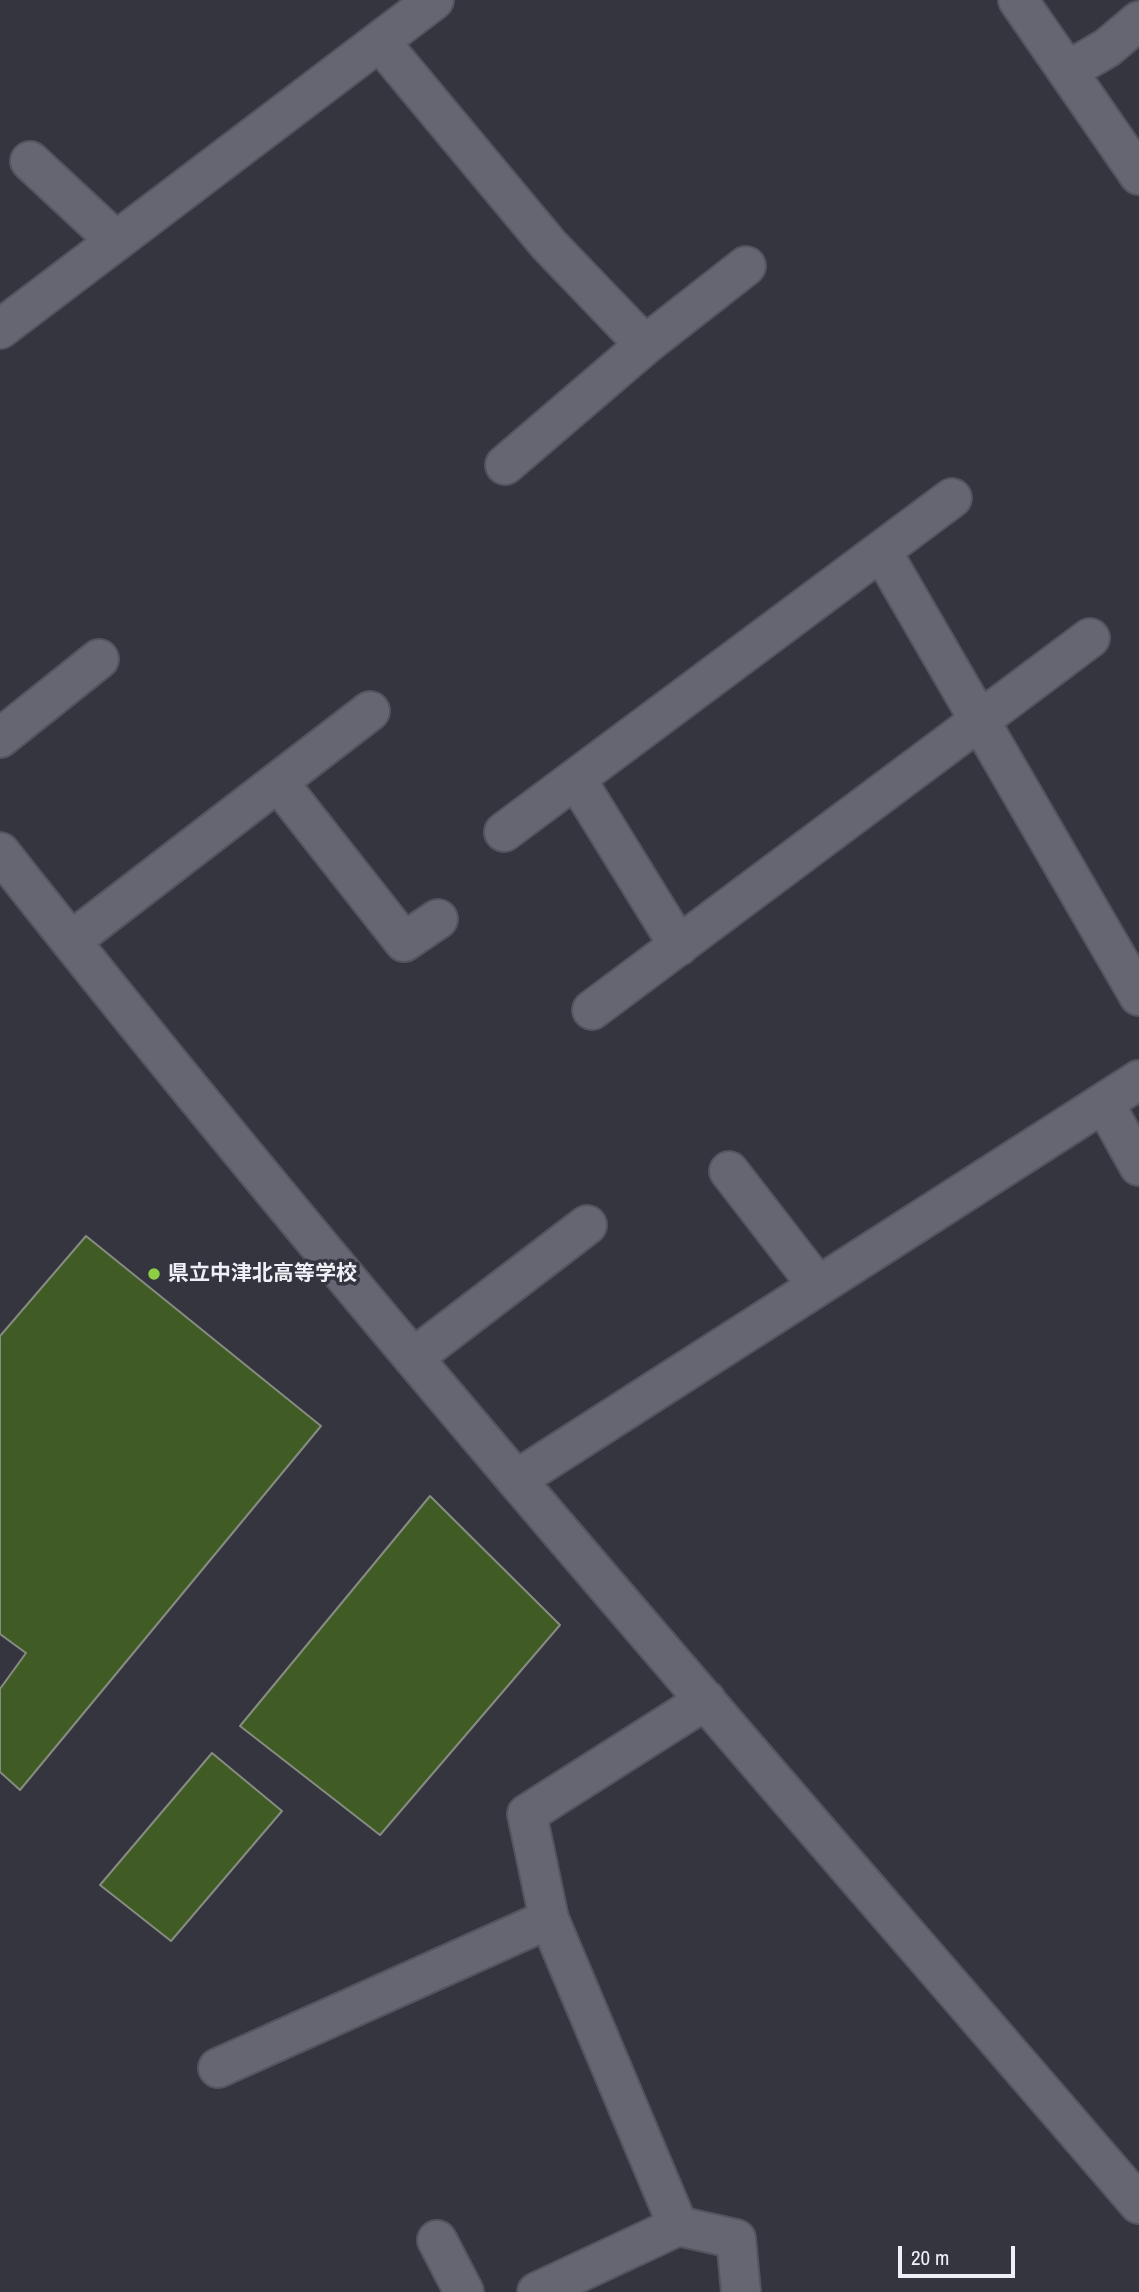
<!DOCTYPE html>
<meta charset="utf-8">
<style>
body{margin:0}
#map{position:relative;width:1139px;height:2292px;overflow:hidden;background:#353540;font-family:"Archivo Narrow",sans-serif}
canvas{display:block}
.scale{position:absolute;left:898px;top:2246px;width:117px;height:32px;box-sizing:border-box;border:4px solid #eff0f6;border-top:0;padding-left:9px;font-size:21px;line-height:24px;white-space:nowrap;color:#eff0f6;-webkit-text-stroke:5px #353540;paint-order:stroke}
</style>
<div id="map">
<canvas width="1139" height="2292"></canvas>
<div class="scale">20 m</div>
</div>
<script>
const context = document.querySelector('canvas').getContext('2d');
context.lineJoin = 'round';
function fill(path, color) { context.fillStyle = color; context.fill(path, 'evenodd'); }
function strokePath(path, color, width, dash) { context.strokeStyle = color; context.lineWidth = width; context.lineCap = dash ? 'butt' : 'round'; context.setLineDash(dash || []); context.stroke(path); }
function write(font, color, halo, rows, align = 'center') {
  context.font = font + ' "Archivo Narrow","Noto Sans JP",sans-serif'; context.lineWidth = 7; context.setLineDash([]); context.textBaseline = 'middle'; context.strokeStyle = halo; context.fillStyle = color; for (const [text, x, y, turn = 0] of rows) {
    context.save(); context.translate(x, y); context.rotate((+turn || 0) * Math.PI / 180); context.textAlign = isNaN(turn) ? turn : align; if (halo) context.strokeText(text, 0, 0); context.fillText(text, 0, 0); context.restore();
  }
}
const building = new Path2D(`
 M 86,1236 L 321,1426 L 20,1790 L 0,1772 L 0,1689 L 26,1653 L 0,1634 L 0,1336 Z
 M 430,1496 L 560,1625 L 380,1835 L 240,1726 Z
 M 212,1753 L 282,1811 L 171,1941 L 100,1885 Z`);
fill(building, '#405c24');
strokePath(building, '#868c81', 2);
const minor = new Path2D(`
 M 1018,0 L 1139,175
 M 380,42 L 549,245 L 645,345
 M 1067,71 L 1107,48 L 1139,21
 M 30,161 L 116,241
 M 0,329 L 434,0
 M 505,465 L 645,345 L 746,266
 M 882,552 L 1139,996
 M 0,738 L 99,659
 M 576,779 L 679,946
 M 278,782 L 404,942 L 438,919
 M 504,832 L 952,498
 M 0,852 C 365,1315 755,1757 1139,2204
 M 71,941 L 370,711
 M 592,1010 L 1090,638
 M 1104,1103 L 1139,1166
 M 729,1171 L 818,1286
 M 413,1358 L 587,1225
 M 516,1480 L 1139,1080
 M 218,2068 L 549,1919
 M 678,2226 L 549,1919 L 527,1814 L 706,1700
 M 437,2240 L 464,2292
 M 537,2292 L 678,2226 L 736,2239 L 741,2292`);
strokePath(minor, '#53545c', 42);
strokePath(minor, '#656671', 38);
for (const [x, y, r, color] of [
 [154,1274,7,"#8dce44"]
]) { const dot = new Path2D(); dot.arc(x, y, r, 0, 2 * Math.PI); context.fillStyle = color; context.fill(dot); strokePath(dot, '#353540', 2.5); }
write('bold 21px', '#eff0f6', '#353540', [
 ["県立中津北高等学校",168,1274]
], 'left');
</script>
